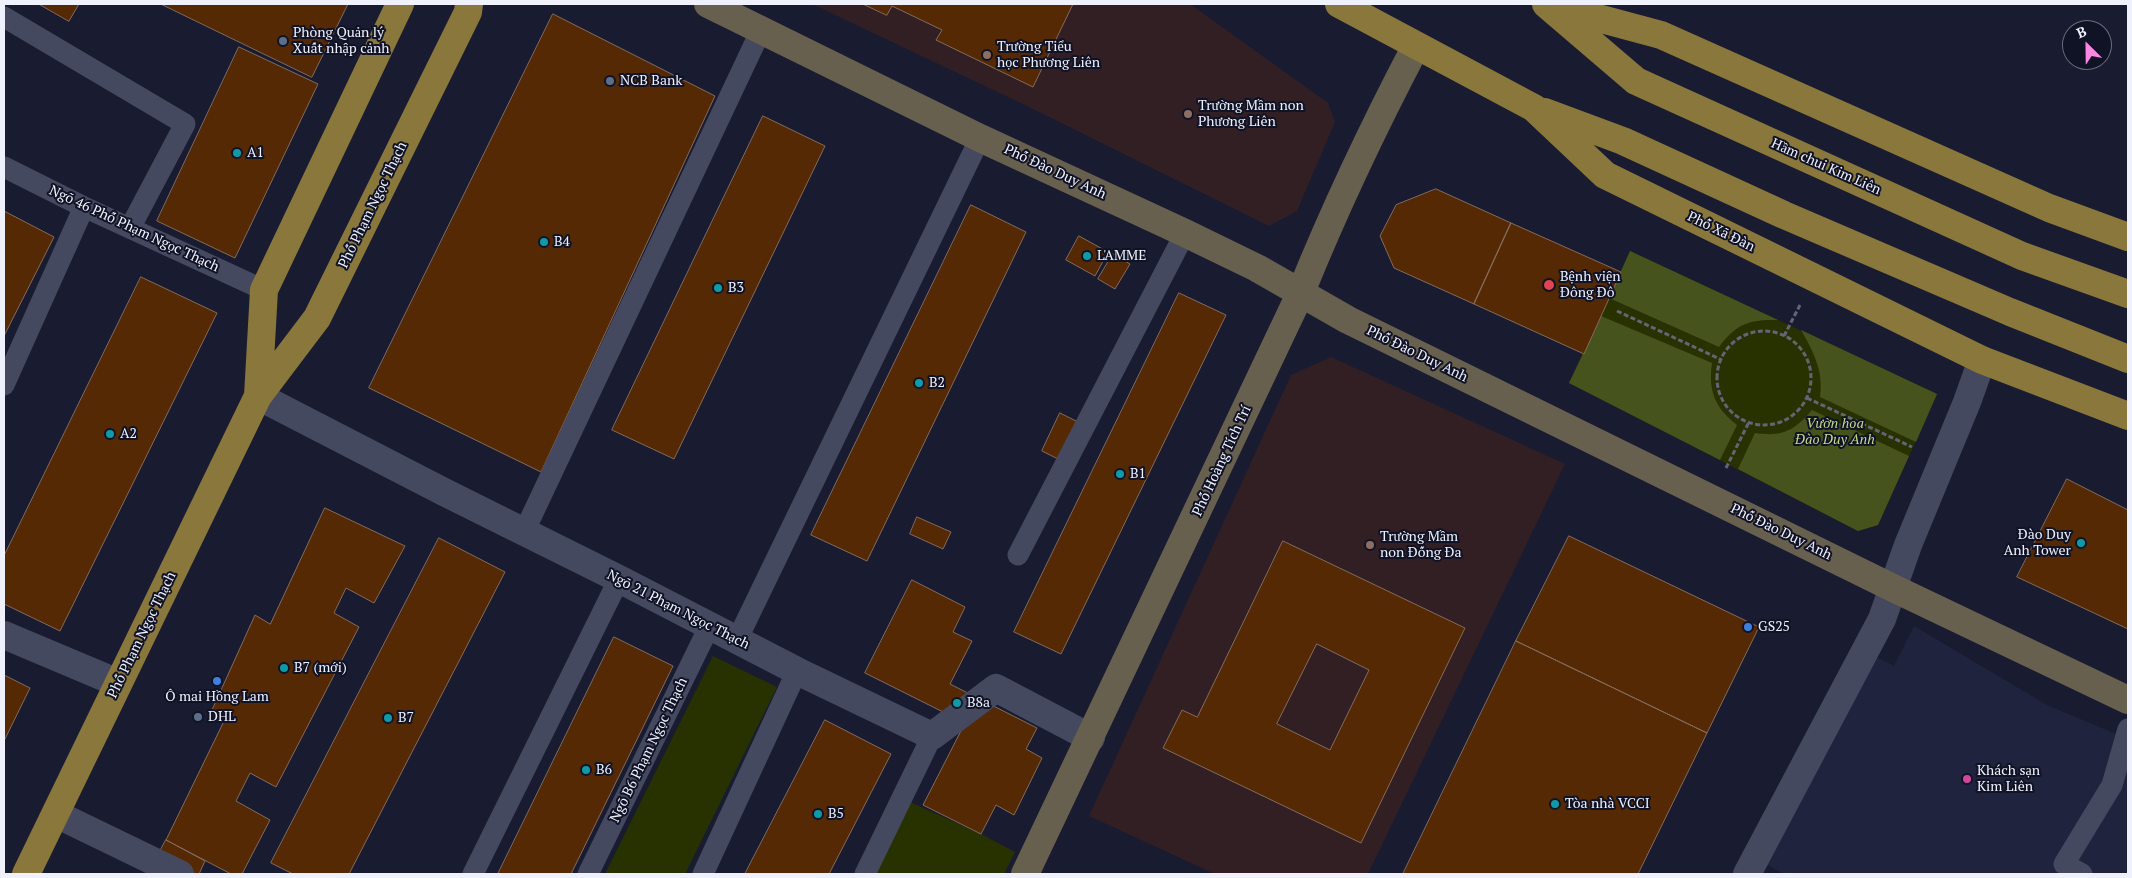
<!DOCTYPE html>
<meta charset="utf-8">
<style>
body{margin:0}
#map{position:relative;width:2132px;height:878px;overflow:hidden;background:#191c30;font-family:"PT Serif",serif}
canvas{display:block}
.frame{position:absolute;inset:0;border:5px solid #eff2fd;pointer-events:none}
.north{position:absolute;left:2062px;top:20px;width:50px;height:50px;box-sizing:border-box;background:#101225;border:1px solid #696c7b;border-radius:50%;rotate:337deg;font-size:14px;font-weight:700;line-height:20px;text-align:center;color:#eff2fd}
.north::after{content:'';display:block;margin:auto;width:18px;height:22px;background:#fd86e2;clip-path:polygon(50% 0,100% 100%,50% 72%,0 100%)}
</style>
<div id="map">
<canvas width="2132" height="878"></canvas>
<div class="frame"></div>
<div class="north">B</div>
</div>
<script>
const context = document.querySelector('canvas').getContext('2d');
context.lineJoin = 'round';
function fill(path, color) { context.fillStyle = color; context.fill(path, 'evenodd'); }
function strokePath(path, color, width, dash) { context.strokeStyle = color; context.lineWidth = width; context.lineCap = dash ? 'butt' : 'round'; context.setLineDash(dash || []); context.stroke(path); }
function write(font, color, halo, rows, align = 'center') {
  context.font = font + ' "PT Serif",serif'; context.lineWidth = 4; context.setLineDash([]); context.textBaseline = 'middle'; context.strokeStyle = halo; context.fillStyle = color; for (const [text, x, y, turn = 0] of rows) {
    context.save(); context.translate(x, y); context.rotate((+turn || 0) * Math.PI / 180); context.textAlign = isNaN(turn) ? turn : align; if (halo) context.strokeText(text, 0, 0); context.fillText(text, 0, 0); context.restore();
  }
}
fill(new Path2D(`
 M 1914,626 L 2047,705 L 2128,739 L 2128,874 L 1784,874 L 1764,863 L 1868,653 L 1894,666 Z`), '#1f233d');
fill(new Path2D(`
 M 812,4 L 1190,4 L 1328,103 L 1335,122 L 1297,211 L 1269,226 L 1029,107 Z
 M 1331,357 L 1565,464 L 1368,874 L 1215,874 L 1089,816 L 1291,375 Z`), '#311f24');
fill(new Path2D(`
 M 1630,251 L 1937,394 L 1878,525 L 1858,531 L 1569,383 Z
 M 713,656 L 777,687 L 685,874 L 605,874 Z
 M 910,802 L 981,834 L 1015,852 L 1004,874 L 875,874 Z`), '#283200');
fill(new Path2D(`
 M 1630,251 L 1778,320 C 1749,319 1736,324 1719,347 L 1609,298 Z
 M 1601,316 L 1712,363 C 1708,391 1715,408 1737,425 L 1720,460 L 1569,383 Z
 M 1801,330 L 1937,394 L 1916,442 L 1820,397 C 1824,371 1813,351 1801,330 Z
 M 1812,410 L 1909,456 L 1878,525 L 1858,531 L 1738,469 L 1755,433 C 1782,437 1794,431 1812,410 Z`), '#47531d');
const building = new Path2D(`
 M 39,4 L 79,4 L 69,21 Z
 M 161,4 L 348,4 L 312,77 Z
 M 863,4 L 1073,4 L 1033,87 L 936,40 L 942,30 L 892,6 L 887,15 Z
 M 553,14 L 715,96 L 541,472 L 369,388 Z
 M 239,47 L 318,84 L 235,258 L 157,221 Z
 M 763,116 L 825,146 L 674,459 L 612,430 Z
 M 1436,189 L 1511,223 L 1474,304 L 1394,268 L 1380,236 L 1396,205 Z
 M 971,205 L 1026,232 L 867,561 L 811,535 Z
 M 4,211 L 54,237 L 4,336 Z
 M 1511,223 L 1621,272 L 1584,354 L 1474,304 Z
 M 1079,236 L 1108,252 L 1095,276 L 1066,260 Z
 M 1113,254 L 1130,264 L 1115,289 L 1098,279 Z
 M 141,277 L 217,313 L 60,631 L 4,604 L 4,556 Z
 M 1179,293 L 1226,315 L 1061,654 L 1014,632 Z
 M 1060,413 L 1082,424 L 1064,462 L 1042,451 Z
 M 2067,479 L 2128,510 L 2128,629 L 2017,577 Z
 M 325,508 L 405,546 L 374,603 L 346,588 L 334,613 L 359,627 L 276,787 L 250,773 L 236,801 L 270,820 L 242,874 L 231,874 L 166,840 L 226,717 L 212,710 L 255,615 L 270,624 Z
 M 917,517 L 951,532 L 943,549 L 910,534 Z
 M 1569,536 L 1759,627 L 1707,733 L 1516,641 Z
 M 439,538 L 505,572 L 349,874 L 293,874 L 271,863 Z
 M 1283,541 L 1465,628 L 1361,843 L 1163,748 L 1182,710 L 1197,717 ZM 1317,644 L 1369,670 L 1330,750 L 1277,724 Z
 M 912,580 L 965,607 L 953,632 L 972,641 L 950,684 L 1037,728 L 1026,749 L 1042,758 L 1014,815 L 996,805 L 981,834 L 923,805 L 965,723 L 865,673 Z
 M 614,637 L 673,666 L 571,874 L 498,874 Z
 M 1516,641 L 1707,733 L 1638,874 L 1403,874 Z
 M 4,675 L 30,688 L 4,741 Z
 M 825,720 L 891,754 L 829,874 L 745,874 Z
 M 166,840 L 205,861 L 199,874 L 148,874 Z`);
fill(building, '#552904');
strokePath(building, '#836b5c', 1);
strokePath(new Path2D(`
 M 1617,311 L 1722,360
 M1717 378a47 47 0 1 1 94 0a47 47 0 1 1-94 0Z
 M 1784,336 L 1800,305
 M 1807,398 L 1912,447
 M 1726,468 L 1749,422`), '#626576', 3, [5, 2.5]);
strokePath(new Path2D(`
 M 4,17 L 185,124 L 130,228
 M 4,167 L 84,207 L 264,290
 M 4,385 L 84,207
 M 524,532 L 761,30
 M 1018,555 L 1185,233
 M 737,640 L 980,138
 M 473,874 L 619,579
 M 588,874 L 710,625
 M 703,874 L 797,671
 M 865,874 L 932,736
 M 2082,874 L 2064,864 L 2112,785 L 2128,729`), '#45495f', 21);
strokePath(new Path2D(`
 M 258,396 L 444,492 L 619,579 L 797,671 L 932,736 L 996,688 L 1091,738
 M 4,635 L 118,683
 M 56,814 L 180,874
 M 1747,874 L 1882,619 L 1908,545 L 1967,402 L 1982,360`), '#45495f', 28);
strokePath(new Path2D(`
 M 708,4 L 980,138 L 1185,233 L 1257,268 L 1348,320 L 1893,588 L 2128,700
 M 1025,874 L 1301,292 C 1335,208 1374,126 1416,46`), '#68604e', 28);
strokePath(new Path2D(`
 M 1339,4 L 1534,108 L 1605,175 L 1982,360 L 2128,416
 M 1546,4 L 1636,81 L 2022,256 L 2128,294
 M 1553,6 L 1661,35 L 2049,208 L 2128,237
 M 1545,112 L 1623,141 L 1784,215 L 2010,312 L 2128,359
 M 258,396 L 264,290 L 400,4
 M 26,874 L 258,396 L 317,318 L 468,12 L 469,4`), '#8a773c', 28);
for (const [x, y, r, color] of [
 [283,41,5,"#5c6f8a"],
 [987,55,5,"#8d6e63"],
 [610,81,5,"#5c6f8a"],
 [1188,114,5,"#8d6e63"],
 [237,153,5,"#0f9aa8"],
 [544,242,5,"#0f9aa8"],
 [1087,256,5,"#0f9aa8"],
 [1549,285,6,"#e0444e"],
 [718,288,5,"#0f9aa8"],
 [919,383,5,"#0f9aa8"],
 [110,434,5,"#0f9aa8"],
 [1120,474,5,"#0f9aa8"],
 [2081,543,5,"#0f9aa8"],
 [1370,545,5,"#8d6e63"],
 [1748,627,5,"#3f7fe0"],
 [284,668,5,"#0f9aa8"],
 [217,681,5,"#3f7fe0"],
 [957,703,5,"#0f9aa8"],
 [198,717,5,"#5c6f8a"],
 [388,718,5,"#0f9aa8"],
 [586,770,5,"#0f9aa8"],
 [1967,779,5,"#d1479c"],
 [1555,804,5,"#0f9aa8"],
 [818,814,5,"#0f9aa8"]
]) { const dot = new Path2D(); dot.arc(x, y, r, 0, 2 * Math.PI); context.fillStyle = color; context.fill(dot); strokePath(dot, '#101225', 2); }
write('14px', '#eff2fd', '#101225', [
 ["Phòng Quản lý",293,33],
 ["Xuất nhập cảnh",293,49],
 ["Trường Tiểu",997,47],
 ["học Phương Liên",997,63],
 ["NCB Bank",620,81],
 ["Trường Mầm non",1198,106],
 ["Phương Liên",1198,122],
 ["A1",247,153],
 ["B4",554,242],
 ["L'AMME",1097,256],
 ["Bệnh viện",1560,277],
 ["Đông Đô",1560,293],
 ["B3",728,288],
 ["B2",929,383],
 ["A2",120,434],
 ["B1",1130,474],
 ["Đào Duy",2071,535,"right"],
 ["Anh Tower",2071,551,"right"],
 ["Trường Mầm",1380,537],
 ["non Đống Đa",1380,553],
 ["GS25",1758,627],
 ["B7 (mới)",294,668],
 ["Ô mai Hồng Lam",217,697,"center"],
 ["B8a",967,703],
 ["DHL",208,717],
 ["B7",398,718],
 ["B6",596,770],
 ["Khách sạn",1977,771],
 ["Kim Liên",1977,787],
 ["Tòa nhà VCCI",1565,804],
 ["B5",828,814]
], 'left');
write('14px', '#eff2fd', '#101225', [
 ["Hầm chui Kim Liên",1826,167,24],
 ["Phố Đào Duy Anh",1055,172,25],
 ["Phố Phạm Ngọc Thạch",373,205,-64],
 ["Ngõ 46 Phố Phạm Ngọc Thạch",134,229,25],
 ["Phố Xã Đàn",1721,232,26],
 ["Phố Đào Duy Anh",1417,354,26],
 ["Phố Hoàng Tích Trí",1222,461,-65],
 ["Phố Đào Duy Anh",1781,532,26],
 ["Ngõ 21 Phạm Ngọc Thạch",678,610,27],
 ["Phố Phạm Ngọc Thạch",142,635,-64],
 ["Ngõ B6 Phạm Ngọc Thạch",649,750,-64]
]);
write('italic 14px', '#c5db88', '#101225', [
 ["Vườn hoa",1835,424],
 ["Đào Duy Anh",1835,440]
]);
</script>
